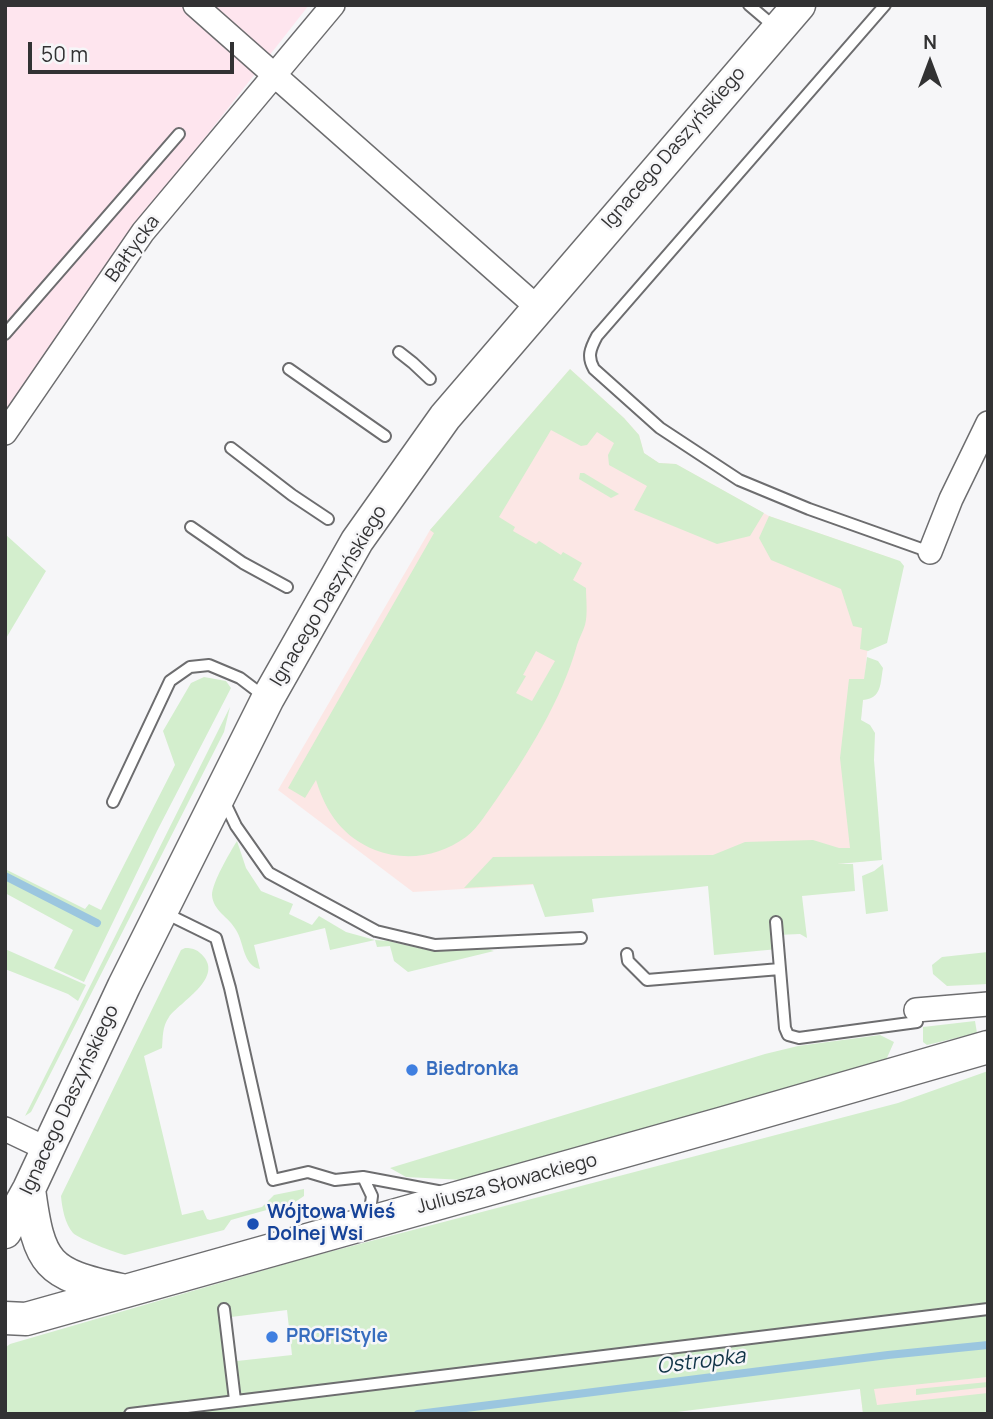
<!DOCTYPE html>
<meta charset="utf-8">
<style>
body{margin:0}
#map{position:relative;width:993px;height:1419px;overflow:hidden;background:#f6f6f8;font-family:Manrope,sans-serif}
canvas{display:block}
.frame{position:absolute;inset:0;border:7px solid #323233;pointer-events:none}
.north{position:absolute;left:895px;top:28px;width:70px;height:70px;-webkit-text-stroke:5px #f6f6f8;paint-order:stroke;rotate:0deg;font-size:19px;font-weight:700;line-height:28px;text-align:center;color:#323233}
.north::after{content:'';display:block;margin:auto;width:24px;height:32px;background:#323233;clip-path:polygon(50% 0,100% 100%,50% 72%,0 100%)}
.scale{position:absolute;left:28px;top:42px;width:206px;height:32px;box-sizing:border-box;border:4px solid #323233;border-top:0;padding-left:9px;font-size:21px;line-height:24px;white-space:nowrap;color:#323233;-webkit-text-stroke:5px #f6f6f8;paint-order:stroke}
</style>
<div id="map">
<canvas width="993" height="1419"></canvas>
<div class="frame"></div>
<div class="north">N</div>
<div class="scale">50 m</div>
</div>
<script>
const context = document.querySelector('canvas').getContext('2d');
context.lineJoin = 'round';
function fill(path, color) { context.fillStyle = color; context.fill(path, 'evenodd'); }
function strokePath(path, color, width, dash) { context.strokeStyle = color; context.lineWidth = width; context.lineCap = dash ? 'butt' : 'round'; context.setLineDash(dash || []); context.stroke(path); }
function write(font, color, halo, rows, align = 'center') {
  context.font = font + ' Manrope,sans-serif'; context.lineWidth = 5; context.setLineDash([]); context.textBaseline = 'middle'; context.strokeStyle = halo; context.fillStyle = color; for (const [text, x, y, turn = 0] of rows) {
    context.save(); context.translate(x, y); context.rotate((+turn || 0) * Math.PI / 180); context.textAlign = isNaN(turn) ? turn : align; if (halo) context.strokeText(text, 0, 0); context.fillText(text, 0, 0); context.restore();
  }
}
fill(new Path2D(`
 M 5,5 L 309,5 L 109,260 L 5,411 Z`), '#fee5ee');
fill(new Path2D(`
 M 570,369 L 624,418 L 639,435 L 644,453 L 659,463 L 676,464 L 769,516 L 891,558 L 867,653 L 859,740 L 868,861 L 760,871 L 413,892 L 278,790 L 430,530 Z
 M 988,1377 L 988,1414 L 863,1414 L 860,1389 Z`), '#fce7e5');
fill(new Path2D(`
 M 570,369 L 624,418 L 639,435 L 644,453 L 659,463 L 676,464 L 764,513 L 750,536 L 717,544 L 634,510 L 647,486 L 609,465 L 608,455 L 614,443 L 597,432 L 587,445 L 581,446 L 551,430 L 499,517 L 515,527 L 513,531 L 536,544 L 539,541 L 561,555 L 563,552 L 582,563 L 573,580 L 586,588 C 586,599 588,614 585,625 C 583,632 579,638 577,645 C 563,697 527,756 496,800 C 487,812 479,827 466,837 C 440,856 406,862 375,850 C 343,837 326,813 316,780 L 305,798 L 288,788 L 434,533 L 430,530 ZM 536,651 L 555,661 L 532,701 L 516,693 L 526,676 L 523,675 Z
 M 580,473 L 584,473 L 619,494 L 611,498 L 579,479 Z
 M 769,516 L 900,561 L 904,566 L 887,643 L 868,651 L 860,649 L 862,628 L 853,626 L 841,589 L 771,560 L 759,538 Z
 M 5,534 L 46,571 L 5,640 Z
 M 867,657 L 878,661 L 883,668 C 880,684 882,698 863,700 L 861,720 L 870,725 L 875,733 L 874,760 L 882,860 L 837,864 L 853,864 L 855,891 L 802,896 L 807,938 L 800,934 L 777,935 L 778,949 L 714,955 L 708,886 L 592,899 L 594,912 L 545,917 L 533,884 L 464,888 L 493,857 L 713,855 L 745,842 L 813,840 L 839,848 L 850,848 L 840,758 L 849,679 L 864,679 Z
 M 204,677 L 226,681 L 231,688 L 157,831 L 84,982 L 54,968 L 73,930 L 5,893 L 5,869 L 85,909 L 89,904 L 101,910 L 175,765 L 163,731 L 191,683 Z
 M 230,707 L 224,732 L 31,1112 L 25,1116 Z
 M 237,841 L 246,868 L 261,891 L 293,904 L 289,914 L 312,925 L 319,916 L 346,932 L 375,940 L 388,941 L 427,950 L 484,948 L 494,951 L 408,972 L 394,961 L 390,946 L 377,947 L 375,940 L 330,950 L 325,928 L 254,945 L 260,969 C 243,966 244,942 236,930 C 229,917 213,911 212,895 C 212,883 230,852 237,841 Z
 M 883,864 L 888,911 L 866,914 L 862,876 L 874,871 Z
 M 185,948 C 194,948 198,950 204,957 C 222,979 180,1002 169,1017 C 162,1027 163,1037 162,1048 L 144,1056 L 182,1215 L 203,1210 L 207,1219 L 210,1220 L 262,1207 L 274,1195 L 304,1189 L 304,1196 L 295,1202 L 231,1220 L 224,1230 L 125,1255 C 116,1253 79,1239 73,1233 C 65,1224 62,1208 61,1196 L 181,950 Z
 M 5,949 L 86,985 L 78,1001 L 68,994 L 5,969 Z
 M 988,952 L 988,984 L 947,986 L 933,974 L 932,965 L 942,957 Z
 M 975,1021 L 977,1033 L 927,1045 L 923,1042 L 923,1027 Z
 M 880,1035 L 894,1042 L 886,1060 L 464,1180 L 406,1177 L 390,1168 L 765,1054 L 798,1046 Z
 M 988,1071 L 988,1377 L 874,1389 L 877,1405 L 988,1393 L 988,1414 L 863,1414 L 860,1389 L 661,1414 L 5,1414 L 5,1348 L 10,1344 L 306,1258 L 898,1103 ZM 287,1310 L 292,1355 L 237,1361 L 231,1317 Z
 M 988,1382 L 988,1387 L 916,1395 L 916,1389 Z`), '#d3eecd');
strokePath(new Path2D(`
 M 5,876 L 97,923
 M 418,1414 L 888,1355 L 988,1345`), '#9bc6df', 8);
const lane = new Path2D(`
 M 749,5 L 776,28
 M 885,5 L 597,336 C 590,349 587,357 594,369 L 660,428 L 739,480 L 809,509 L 930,552
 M 5,334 L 179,134
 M 399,352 L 413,363 L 430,379
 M 289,369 L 385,436
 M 231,448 L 292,495 L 328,519
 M 191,527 L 243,563 L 287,587
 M 224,801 L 236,826 L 269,873 L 376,931 L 435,945 L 581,938
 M 113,802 L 170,681 L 190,667 L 209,665 L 240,678 L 265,697
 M 163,912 L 216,938 L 230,988 L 273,1180 L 308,1172 L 335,1180 L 363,1177 L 443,1192
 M 776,922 L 785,1028 L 788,1035 L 799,1038 L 917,1022
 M 627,954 L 628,961 L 647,980 L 780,969
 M 363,1177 L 372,1196 L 369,1218
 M 224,1309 L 235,1400
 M 130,1414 L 988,1309`);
const street = new Path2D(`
 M 195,5 L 538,308
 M 5,433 L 143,232 L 333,5
 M 930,552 L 951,499 L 988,423
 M 916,1010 L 988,1004
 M 5,1129 L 47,1149`);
const secondary = new Path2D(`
 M 29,1189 C 39,1265 47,1274 121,1290
 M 5,1232 L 29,1189 L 124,986 L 268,698 L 357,541 L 445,417 L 799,5
 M 5,1318 L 26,1319 L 724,1123 L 988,1047`);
strokePath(lane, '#6d6d6f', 14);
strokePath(street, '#6d6d6f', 26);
strokePath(secondary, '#6d6d6f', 35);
strokePath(lane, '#fff', 10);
strokePath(street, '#fff', 23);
strokePath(secondary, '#fff', 32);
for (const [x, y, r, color] of [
 [412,1070,7,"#3f7fe0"],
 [253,1224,7,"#1a4fb4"],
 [272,1337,7,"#3f7fe0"]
]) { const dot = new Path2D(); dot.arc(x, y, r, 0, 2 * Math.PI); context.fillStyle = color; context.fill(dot); strokePath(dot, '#f6f6f8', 2.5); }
write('19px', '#323233', '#f6f6f8', [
 ["Ignacego Daszyńskiego",674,148,-49],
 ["Bałtycka",133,249,-54],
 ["Ignacego Daszyńskiego",329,596,-59],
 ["Ignacego Daszyńskiego",70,1100,-65],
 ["Juliusza Słowackiego",507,1184,-15]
]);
write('bold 19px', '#366cbe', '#f6f6f8', [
 ["Biedronka",426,1070],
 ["PROFIStyle",286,1337]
], 'left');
write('bold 19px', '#164399', '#f6f6f8', [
 ["Wójtowa Wieś",267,1213],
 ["Dolnej Wsi",267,1235]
], 'left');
write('italic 21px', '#103447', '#f6f6f8', [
 ["Ostropka",701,1362,-7]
]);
</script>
